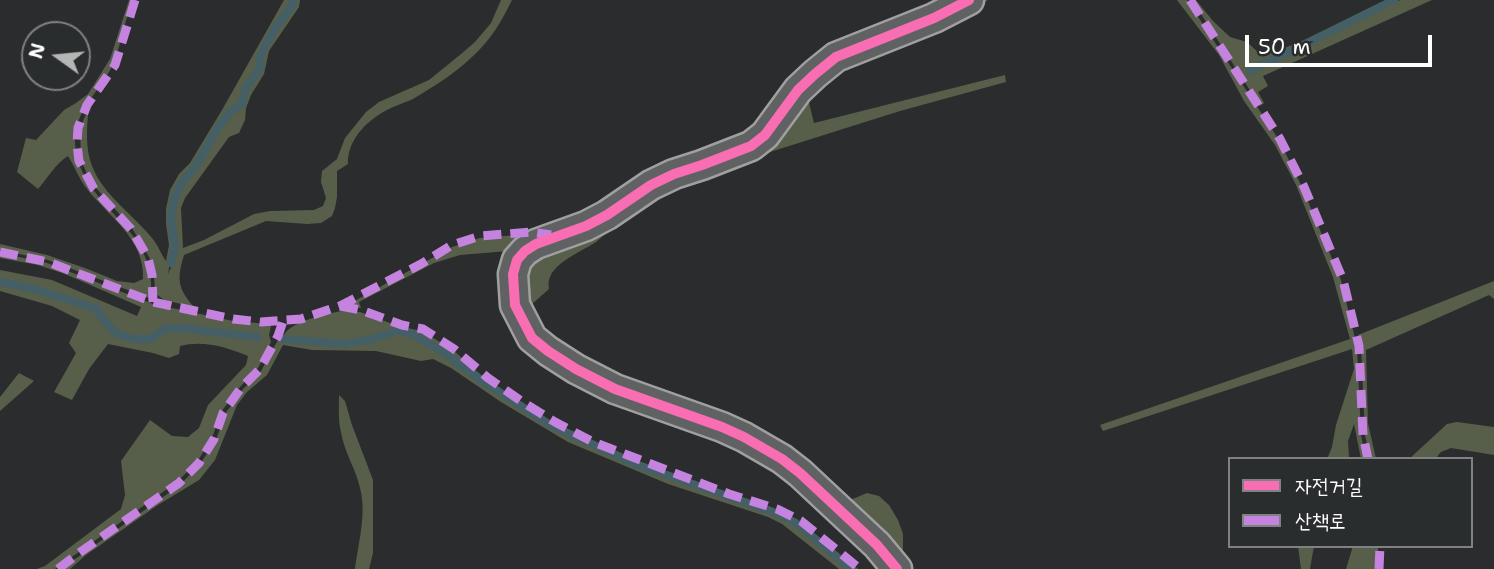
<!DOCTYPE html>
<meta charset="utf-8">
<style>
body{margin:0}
#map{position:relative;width:1494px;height:569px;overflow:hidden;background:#2b2c2d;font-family:"Shantell Sans","Poor Story",sans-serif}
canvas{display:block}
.legend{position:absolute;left:1228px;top:457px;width:245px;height:91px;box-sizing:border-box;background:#2a2d2e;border:2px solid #7f8182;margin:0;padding:9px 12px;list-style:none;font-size:21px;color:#fff}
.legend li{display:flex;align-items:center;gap:14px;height:35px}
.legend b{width:35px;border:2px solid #7f8182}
.north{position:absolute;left:21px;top:21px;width:70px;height:70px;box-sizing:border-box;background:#2a2d2e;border:2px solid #7f8182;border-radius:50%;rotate:285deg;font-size:19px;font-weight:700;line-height:28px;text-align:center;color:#fff}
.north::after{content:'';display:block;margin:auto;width:24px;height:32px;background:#b5b5b6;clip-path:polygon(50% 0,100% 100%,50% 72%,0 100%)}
.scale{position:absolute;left:1245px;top:35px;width:187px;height:32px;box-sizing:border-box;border:4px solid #fff;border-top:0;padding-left:9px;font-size:21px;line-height:24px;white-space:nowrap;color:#fff;-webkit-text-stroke:5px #2a2d2e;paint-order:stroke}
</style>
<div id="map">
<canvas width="1494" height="569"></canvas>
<ul class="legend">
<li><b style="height:9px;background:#f96db3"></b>자전거길</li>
<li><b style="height:9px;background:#c483df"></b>산책로</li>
</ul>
<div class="north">N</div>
<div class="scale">50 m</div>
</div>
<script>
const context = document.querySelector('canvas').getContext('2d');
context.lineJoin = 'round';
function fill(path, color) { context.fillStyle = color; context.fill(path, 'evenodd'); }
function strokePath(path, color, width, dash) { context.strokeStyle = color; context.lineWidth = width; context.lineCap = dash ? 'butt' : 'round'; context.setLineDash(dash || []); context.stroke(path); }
fill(new Path2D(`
 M 129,0 L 134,0 C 124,19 122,42 114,62 C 102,91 74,108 75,143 C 76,160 82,174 92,188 C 114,220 148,238 151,282 C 151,289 152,292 149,298 L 48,260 L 0,250 L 0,244 L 47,255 L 85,268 L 117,281 L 134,283 L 143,279 C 145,239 109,217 87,189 C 79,179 75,167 68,156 C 55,164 48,178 38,189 L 17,172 L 26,138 L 36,140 L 64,110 L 76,103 L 88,94 L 110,59 Z
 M 284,0 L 291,0 L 290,5 L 274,26 L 265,43 L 258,57 L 258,67 L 244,87 L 240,103 L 229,111 L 217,127 L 194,165 L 181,181 L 172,198 L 169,219 L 173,246 L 168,274 L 173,263 L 177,246 L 173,219 L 176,199 L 184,183 L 197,167 L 219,129 L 231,114 L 243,105 L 248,89 L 262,68 L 262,58 L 268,44 L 277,28 L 293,7 L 295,0 L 300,0 L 299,7 L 269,51 L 264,74 L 251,95 L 246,108 L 245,120 L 239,133 L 229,137 L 185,198 L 181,208 L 183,248 L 204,240 L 254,214 L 270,211 L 314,210 L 323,206 L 326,198 L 321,182 L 322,171 L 337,159 L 345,138 L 366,112 L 379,102 L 429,80 L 461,54 L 475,42 L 491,23 L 501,0 L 512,0 C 502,21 490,41 472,57 C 454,74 432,88 411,100 C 404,103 397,105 391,108 C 369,118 347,139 348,164 L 337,171 L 337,197 L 335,208 L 332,216 L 321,223 L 307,224 L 266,221 L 184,255 C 177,278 177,288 194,307 L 164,300 L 155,293 L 154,274 L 149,257 L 132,228 L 96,188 L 87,174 L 81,160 L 80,129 L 89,106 C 83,156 89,175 125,210 C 134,219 144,228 152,238 C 158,245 161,254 166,261 L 169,245 L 166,224 L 166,209 L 170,190 L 179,174 L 190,163 L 222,110 Z
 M 981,0 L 988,0 L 930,31 L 843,66 L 825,78 L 807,95 L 814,123 L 1005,75 L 1006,82 L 900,111 L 713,170 C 686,182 658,193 634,209 C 620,219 609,232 596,242 C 580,253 544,265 549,289 L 531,305 L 534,313 L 545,332 L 558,343 L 590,362 L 621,377 L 726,417 L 765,436 L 813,471 L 848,501 L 867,493 L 879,496 L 889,505 L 898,520 L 903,534 L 903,555 L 912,569 L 904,569 C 880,534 847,506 815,479 C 797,465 780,449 760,437 C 742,426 721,421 701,414 C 674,405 648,394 622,383 C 600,374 575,364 557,349 C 544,338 535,326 527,312 C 516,292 517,276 530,258 C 543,239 571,238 591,229 C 598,227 604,223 610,219 C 631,207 649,190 672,180 C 699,168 732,165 756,148 C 778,132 789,107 808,88 C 817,78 829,69 841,62 C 867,46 897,40 925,29 C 944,21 963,10 981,0 Z
 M 1177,0 L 1187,0 L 1279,140 L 1302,187 L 1341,280 L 1357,347 L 1361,435 L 1366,459 L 1361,459 L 1354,424 L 1348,441 L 1349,458 L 1327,459 L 1332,447 L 1336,425 L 1354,369 L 1352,349 L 1103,431 L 1100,425 L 1350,339 L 1333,277 L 1296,185 L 1275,145 L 1244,101 L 1219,55 Z
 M 1192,0 L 1196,0 L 1213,21 L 1230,37 L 1247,42 L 1262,56 L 1306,40 L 1248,69 L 1250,73 L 1400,0 L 1432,0 L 1263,76 L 1268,86 L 1258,92 L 1264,103 L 1260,106 Z
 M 530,234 L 543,236 L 522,248 L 514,259 L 509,271 L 508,284 L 508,295 L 517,321 L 526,336 L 536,347 L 593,382 L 715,430 L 758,448 L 787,468 L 867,542 L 887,569 L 877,569 L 864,551 L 817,504 L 767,463 L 719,437 L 595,390 L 563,374 L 535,356 L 502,311 L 499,291 L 502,274 L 508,251 L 460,255 L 434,263 L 359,302 L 361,308 L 349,307 L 351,303 L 452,247 L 480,238 Z
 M 0,253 L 47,263 L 153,304 L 233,321 L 269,324 L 271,326 L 269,335 L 271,342 L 258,368 L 240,387 L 221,412 L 212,438 L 197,462 L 177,482 L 55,569 L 37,569 L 45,566 L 121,509 L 125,495 L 121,461 L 150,420 L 172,436 L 188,437 L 199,428 L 208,405 L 246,365 L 248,356 C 226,347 203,340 180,346 L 179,354 L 169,358 L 153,353 L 108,344 L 89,369 L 72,400 L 54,392 L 76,353 L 69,343 L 80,320 L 52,306 L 0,291 L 0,283 L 38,292 L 96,311 L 104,324 L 116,336 L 134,341 L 152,341 L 165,331 L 182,330 L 257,339 L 257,336 L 182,326 L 163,327 L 151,337 L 134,337 L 118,333 L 107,322 L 98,308 L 39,289 L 0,280 L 0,270 L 52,280 L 137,316 L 141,307 L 65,274 L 38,265 L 0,258 Z
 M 1494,281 L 1494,299 L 1489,295 L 1366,350 L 1368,423 L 1376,459 L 1370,459 L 1365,435 L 1361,346 L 1358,335 Z
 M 341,311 L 360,312 L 401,327 L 422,331 L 453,350 L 487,380 L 554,423 L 591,442 L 630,458 L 729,495 L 778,510 L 801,522 L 858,569 L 853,569 L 796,522 L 780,513 L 727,496 L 674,475 L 639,464 L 553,425 L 481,378 L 444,351 L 412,331 L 395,329 L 371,337 L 345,342 L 283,337 C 289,321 325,315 341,311 Z
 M 396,333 L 411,335 L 426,343 L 479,381 L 551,427 L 638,467 L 779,515 L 795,525 L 848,569 L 839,569 L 782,524 L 768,517 L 668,484 L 568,442 L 501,402 L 451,368 L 433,359 L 421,361 L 376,351 L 312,350 L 283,345 L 267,375 L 247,392 L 237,405 L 215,460 L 199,480 L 158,505 L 86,555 L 70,569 L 61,569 L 180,485 L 200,464 L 216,440 L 225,414 L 243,389 L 261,371 L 278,340 L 345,345 L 372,341 Z
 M 19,373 L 34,381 L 0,411 L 0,397 Z
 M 339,395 L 345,401 L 352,425 L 373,480 L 373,553 L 369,569 L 355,569 C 358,544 367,514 360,488 C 356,469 344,452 341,432 C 338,420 339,407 339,395 Z
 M 1457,422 L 1494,427 L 1494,455 L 1451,448 L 1441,452 L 1435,459 L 1409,459 L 1447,424 Z
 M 1298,546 L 1314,546 L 1310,569 L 1301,569 Z
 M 1353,546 L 1378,546 L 1378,569 L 1346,569 Z`), '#575f4a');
strokePath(new Path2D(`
 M 1250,71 L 1394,0
 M 171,263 L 175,246 L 171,219 L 174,199 L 182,182 L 196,166 L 218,128 L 230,112 L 242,104 L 246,88 L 260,68 L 260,57 L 267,43 L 276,27 L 292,6 L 293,0
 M 0,282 L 38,290 L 97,309 L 106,323 L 117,334 L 134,339 L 151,339 L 164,329 L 182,328 L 257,337
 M 283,339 L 345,344 L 372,339 L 396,331 L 411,333 L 443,352 L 481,380 L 552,426 L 638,465 L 779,514 L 796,523 L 851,569`), '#445f65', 8);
const minor = new Path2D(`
 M 897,569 L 877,545 L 800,473 L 782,459 L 744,437 L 722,427 L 615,389 L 576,369 L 548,351 L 532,338 L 515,305 L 513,274 L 517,260 L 525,251 L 536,244 L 586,226 L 607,215 L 651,185 L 674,174 L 702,165 L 751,146 L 765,135 L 798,90 L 815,74 L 836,57 L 934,18 L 969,0`);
strokePath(minor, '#a0a0a0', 33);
strokePath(minor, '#606162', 28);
strokePath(new Path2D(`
 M 135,0 L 115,65 L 87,105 L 78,128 L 77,144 L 79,161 L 94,189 L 131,229 L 148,258 L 152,275 L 153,302
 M 1190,0 L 1280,139 L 1304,187 L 1343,280 L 1359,346 L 1363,435 L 1368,459
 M 0,252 L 48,262 L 153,302 L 233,319 L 261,322 L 301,319 L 340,306 L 421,264 L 452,245 L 480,236 L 531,232 L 551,235
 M 340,306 L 361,310 L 402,325 L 423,329 L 454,349 L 488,378 L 524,403 L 555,422 L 593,442 L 630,456 L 729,494 L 777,509 L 801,521 L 860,569
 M 58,569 L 79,553 L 179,483 L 199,463 L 214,439 L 223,413 L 241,388 L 260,369 L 278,336 L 283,321
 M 1379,569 L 1380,546`), '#c483df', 9, [18, 9]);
strokePath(new Path2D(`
 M 897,569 L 877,545 L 800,473 L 782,459 L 744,437 L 722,427 L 615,389 L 576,369 L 548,351 L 532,338 L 515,305 L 513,274 L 517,260 L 525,251 L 536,244 L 586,226 L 607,215 L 651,185 L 674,174 L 702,165 L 751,146 L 765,135 L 798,90 L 815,74 L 836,57 L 934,18 L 969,0`), '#f96db3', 10);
</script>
